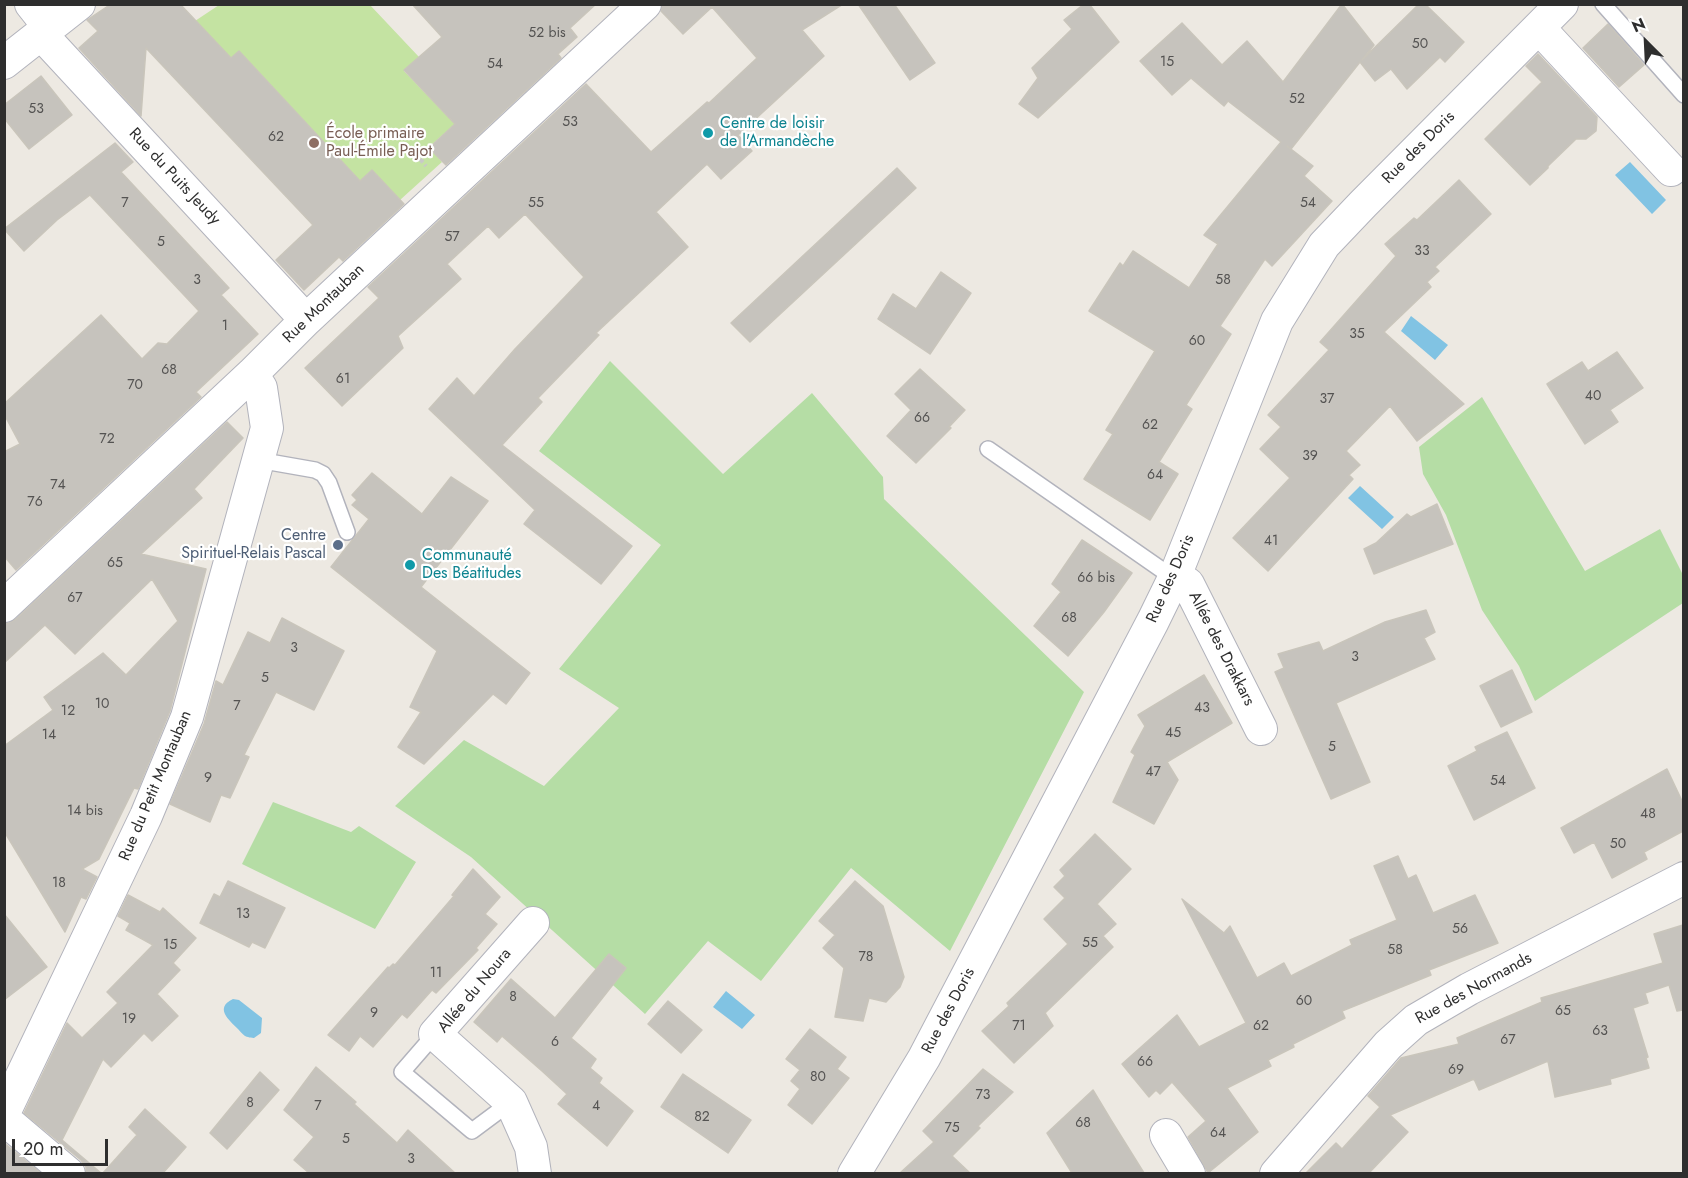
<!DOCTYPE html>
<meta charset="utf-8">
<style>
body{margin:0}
#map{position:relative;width:1688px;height:1178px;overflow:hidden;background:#ede9e2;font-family:Jost,sans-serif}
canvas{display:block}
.frame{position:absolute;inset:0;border:6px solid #2e2e2e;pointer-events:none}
.north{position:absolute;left:1616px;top:12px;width:60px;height:60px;-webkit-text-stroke:4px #fff;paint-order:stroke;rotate:336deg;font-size:16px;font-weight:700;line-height:24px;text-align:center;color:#2e2e2e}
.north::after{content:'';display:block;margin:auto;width:21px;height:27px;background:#2e2e2e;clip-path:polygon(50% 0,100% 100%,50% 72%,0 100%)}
.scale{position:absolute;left:12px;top:1139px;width:96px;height:27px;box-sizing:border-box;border:3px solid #2e2e2e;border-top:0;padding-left:8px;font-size:18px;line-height:21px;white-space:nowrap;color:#2e2e2e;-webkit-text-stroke:4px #fff;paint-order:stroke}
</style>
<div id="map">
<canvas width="1688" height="1178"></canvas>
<div class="frame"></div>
<div class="north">N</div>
<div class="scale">20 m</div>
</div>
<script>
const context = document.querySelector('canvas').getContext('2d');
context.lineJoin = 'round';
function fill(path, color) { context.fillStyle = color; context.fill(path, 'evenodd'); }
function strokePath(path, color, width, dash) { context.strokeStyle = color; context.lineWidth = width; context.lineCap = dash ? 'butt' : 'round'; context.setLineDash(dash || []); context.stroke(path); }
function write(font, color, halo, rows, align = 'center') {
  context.font = font + ' Jost,sans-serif'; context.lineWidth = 4.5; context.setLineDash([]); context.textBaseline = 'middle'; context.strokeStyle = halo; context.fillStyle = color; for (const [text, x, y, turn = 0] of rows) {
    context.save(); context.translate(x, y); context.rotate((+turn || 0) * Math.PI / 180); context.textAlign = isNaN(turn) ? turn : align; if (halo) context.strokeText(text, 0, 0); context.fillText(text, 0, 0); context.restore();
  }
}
fill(new Path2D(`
 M 610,361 L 723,474 L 812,393 L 883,477 L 884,499 L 1084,692 L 950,951 L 851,868 L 761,981 L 708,941 L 645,1014 L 471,857 L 395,806 L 464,740 L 544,786 L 619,708 L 559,669 L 661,545 L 539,451 Z
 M 1482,397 L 1585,571 L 1660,529 L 1683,575 L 1683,603 L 1535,701 L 1519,666 L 1482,610 L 1446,515 L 1423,474 L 1419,447 Z
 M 273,802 L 351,832 L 359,826 L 416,862 L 375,929 L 242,864 Z`), '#b5dda5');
fill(new Path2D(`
 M 219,5 L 370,5 L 419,57 L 404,71 L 455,124 L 429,147 L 442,162 L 400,200 L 372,170 L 360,181 L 240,52 L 231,58 L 195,21 Z`), '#c4e3a2');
fill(new Path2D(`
 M 1630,162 L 1666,200 L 1652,214 L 1615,175 Z
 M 1411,316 L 1448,345 L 1435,360 L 1401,331 Z
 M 1360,486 L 1394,517 L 1382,529 L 1348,498 Z
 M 726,991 L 755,1015 L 742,1029 L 713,1007 Z
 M 233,999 L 239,1000 L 262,1018 L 261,1033 L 254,1038 C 253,1038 246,1037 245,1036 C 242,1034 240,1031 238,1029 C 229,1020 214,1008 233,999 Z`), '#81c3e3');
const building = new Path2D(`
 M 111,4 L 180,4 L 231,58 L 239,51 L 360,181 L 372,170 L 404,204 L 343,261 L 339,257 L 304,290 L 276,260 L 313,225 L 146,48 L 141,116 L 79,48 L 98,31 L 87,20 Z
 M 412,4 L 596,4 L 570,28 L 577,37 L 558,54 L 561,58 L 446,165 L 429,148 L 455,124 L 404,70 L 442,37 Z
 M 662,4 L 843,4 L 802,30 L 824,56 L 738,135 L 752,151 L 721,179 L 707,164 L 656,212 L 688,247 L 596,333 L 599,335 L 538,398 L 542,402 L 502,445 L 632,546 L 601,584 L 524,524 L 535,510 L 429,409 L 457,378 L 474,396 L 515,349 L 584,277 L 525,214 L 499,238 L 488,226 L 447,264 L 461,279 L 398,336 L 403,348 L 342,406 L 305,368 L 379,298 L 368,287 L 586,84 L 651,152 L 707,102 L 709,103 L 757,58 L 712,7 L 683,34 L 661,11 Z
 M 858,4 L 894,4 L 935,63 L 910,80 Z
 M 1084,4 L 1089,4 L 1119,42 L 1038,118 L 1019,104 L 1038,78 L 1032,68 L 1072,29 L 1064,20 Z
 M 1342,4 L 1374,45 L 1362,60 L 1419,4 L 1425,4 L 1464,42 L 1445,62 L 1440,57 L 1407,89 L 1391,69 L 1375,81 L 1360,62 L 1291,149 L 1287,146 L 1313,166 L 1304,176 L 1332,201 L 1272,266 L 1265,259 L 1220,326 L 1231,334 L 1186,405 L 1192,409 L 1159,462 L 1178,474 L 1150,520 L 1084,479 L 1113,434 L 1106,430 L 1155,351 L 1089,311 L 1120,263 L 1123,266 L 1133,251 L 1189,288 L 1218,244 L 1204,235 L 1281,142 L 1228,101 L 1224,106 L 1191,78 L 1172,95 L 1140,61 L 1182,23 L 1222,65 L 1247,41 L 1283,82 Z
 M 1608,24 L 1644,65 L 1619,87 L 1583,48 Z
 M 1538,54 L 1597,117 L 1596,131 L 1586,139 L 1576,139 L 1548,166 L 1548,168 L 1530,185 L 1485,139 L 1542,82 L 1526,66 Z
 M 41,76 L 72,115 L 29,149 L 4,118 L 4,105 Z
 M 115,143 L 133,162 L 121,172 L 229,288 L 221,295 L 258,334 L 196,392 L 201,397 L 16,570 L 4,556 L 4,452 L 20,444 L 4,414 L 4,404 L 101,315 L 142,359 L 158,343 L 167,344 L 199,311 L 90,195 L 57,220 L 24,251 L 4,229 Z
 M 897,168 L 916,188 L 750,342 L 731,323 Z
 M 1459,180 L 1491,214 L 1435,267 L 1439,271 L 1427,282 L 1431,287 L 1384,332 L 1464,404 L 1417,441 L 1390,406 L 1346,451 L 1360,465 L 1349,475 L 1353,479 L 1268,571 L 1233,538 L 1290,478 L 1260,449 L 1281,427 L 1268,415 L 1329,350 L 1320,342 L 1396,256 L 1385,244 L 1414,218 L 1417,220 Z
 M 941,272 L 971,293 L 930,354 L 878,319 L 893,294 L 916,309 Z
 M 1617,352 L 1643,388 L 1610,410 L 1618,422 L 1585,444 L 1547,384 L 1582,362 L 1588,371 Z
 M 920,369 L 965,410 L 949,427 L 951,428 L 916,463 L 887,436 L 911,410 L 895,394 Z
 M 227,422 L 243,438 L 194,489 L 202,498 L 141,554 L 206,569 L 170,711 L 138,789 L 134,788 L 99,859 L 82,869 L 97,877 L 86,899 L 81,897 L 65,932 L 4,831 L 4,746 L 53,710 L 44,697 L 103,653 L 126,675 L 178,621 L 152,579 L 75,654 L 45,625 L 4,663 L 4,623 L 9,623 L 16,619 Z
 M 372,473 L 422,514 L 451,477 L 488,501 L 421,587 L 530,673 L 506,704 L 493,694 L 424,764 L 398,747 L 421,712 L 410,707 L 437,651 L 331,567 L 369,519 L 352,505 L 357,500 L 352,495 Z
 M 1437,504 L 1453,544 L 1374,574 L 1364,549 L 1376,543 L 1407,514 L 1411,517 Z
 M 1082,540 L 1132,573 L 1104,612 L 1068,656 L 1034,626 L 1061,592 L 1052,584 Z
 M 1426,610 L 1435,632 L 1424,638 L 1435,659 L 1336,703 L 1370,782 L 1331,799 L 1275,672 L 1284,668 L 1278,654 L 1319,642 L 1323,651 L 1385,622 Z
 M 282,618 L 344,651 L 314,710 L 276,692 L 244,755 L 249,757 L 230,798 L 221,795 L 210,822 L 170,804 L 204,724 L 216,681 L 223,685 L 248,632 L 270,643 Z
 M 1512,670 L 1532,712 L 1501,727 L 1480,686 Z
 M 1204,675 L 1232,723 L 1167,762 L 1178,780 L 1154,824 L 1113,802 L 1135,755 L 1131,752 L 1145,726 L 1138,715 Z
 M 1507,732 L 1535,788 L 1474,820 L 1448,766 L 1477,751 L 1475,747 Z
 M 1667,769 L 1683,803 L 1683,831 L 1644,852 L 1647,859 L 1612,878 L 1594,842 L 1574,853 L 1561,828 Z
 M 1095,834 L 1131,869 L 1097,904 L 1116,924 L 1103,936 L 1113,947 L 1045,1013 L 1053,1026 L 1014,1063 L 982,1031 L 1009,1006 L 1007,1003 L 1068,944 L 1044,919 L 1065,898 L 1054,887 L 1065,876 L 1060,870 Z
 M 1398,856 L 1408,879 L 1416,875 L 1433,913 L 1475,895 L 1498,943 L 1429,970 L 1431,975 L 1342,1011 L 1345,1018 L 1293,1044 L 1294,1047 L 1268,1060 L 1271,1066 L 1227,1088 L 1258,1132 L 1208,1173 L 1188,1137 L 1206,1121 L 1172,1082 L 1160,1094 L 1156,1090 L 1149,1097 L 1122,1064 L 1177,1015 L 1199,1047 L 1246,1023 L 1182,899 L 1224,933 L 1230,926 L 1257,978 L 1284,963 L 1291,976 L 1352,945 L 1350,940 L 1397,920 L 1374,866 Z
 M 473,869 L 500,897 L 485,914 L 497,924 L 476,948 L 478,950 L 436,993 L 432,990 L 407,1018 L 402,1014 L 373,1047 L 360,1036 L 349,1051 L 328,1035 L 388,967 L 389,968 L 393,964 L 395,965 L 454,896 L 452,895 Z
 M 228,881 L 285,908 L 265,948 L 252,942 L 249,947 L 200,923 L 214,894 L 220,897 Z
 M 855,881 L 883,906 L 904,977 L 900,987 L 886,1002 L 869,998 L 863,1021 L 835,1017 L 844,968 L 823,948 L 835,935 L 819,921 Z
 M 128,895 L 160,912 L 163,908 L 196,938 L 173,963 L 180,970 L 157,994 L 178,1016 L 152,1041 L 144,1033 L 111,1067 L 103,1059 L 62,1140 L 101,1173 L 86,1173 L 86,1167 L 81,1160 L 24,1113 L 67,1023 L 82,1038 L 118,1003 L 107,992 L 153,945 L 126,930 L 130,923 L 118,916 Z
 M 4,914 L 47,967 L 4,1000 Z
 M 1683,925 L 1683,1010 L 1677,1011 L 1669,985 L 1645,993 L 1648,1003 L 1633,1008 L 1648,1057 L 1646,1058 L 1649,1068 L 1610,1079 L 1611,1084 L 1555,1097 L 1548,1061 L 1479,1090 L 1474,1079 L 1390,1115 L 1408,1132 L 1369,1173 L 1306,1173 L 1336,1143 L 1342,1149 L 1380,1107 L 1368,1096 L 1401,1058 L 1459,1044 L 1457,1038 L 1542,1002 L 1541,998 L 1663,963 L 1654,934 Z
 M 609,954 L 626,968 L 571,1038 L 596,1059 L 590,1068 L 602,1078 L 599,1083 L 633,1111 L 607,1146 L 558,1104 L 567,1094 L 542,1071 L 502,1036 L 497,1042 L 474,1022 L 511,979 L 555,1018 Z
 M 668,1001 L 702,1030 L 681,1053 L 648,1024 Z
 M 810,1029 L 846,1057 L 837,1069 L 849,1078 L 812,1124 L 788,1105 L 800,1089 L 791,1081 L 800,1070 L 786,1059 Z
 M 316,1067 L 356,1102 L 354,1104 L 397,1143 L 408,1130 L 455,1173 L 309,1173 L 294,1160 L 314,1137 L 284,1110 Z
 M 983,1069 L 1013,1092 L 978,1126 L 980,1128 L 952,1156 L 970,1173 L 900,1173 L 934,1142 L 923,1131 Z
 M 260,1072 L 279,1090 L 227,1149 L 210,1133 Z
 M 683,1074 L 751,1120 L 728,1153 L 661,1107 Z
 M 1093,1090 L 1111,1120 L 1144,1173 L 1072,1173 L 1047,1133 Z
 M 145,1109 L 186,1147 L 163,1173 L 103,1173 L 137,1135 L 129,1127 Z
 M 4,1143 L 41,1173 L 4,1173 Z`);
fill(building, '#c6c3bd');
strokePath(building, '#c9c5bb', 1.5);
const lane = new Path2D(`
 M 1603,4 L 1684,95
 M 988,449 L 1162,570 L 1175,576
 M 258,460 L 315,470 L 323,474 L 329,483 L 347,532
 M 435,1034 L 402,1072 L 472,1131 L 511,1102`);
const street = new Path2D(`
 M 31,4 L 50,28
 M 1539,28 L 1671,170
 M 41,34 L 306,320
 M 4,63 L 79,4
 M 1175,576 L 1188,584 L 1261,729
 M 4,606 L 252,374 L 306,320 L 645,4
 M 533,923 L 435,1034 L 511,1102 L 531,1147 L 535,1174
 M 4,1113 L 146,816 L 187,717 L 267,428 L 261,388 L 252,374
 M 4,1119 L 69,1174
 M 1166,1135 L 1189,1174
 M 854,1174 L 924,1058 L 1153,621 L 1175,576 L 1277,321 L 1324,245 L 1363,204 L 1562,4
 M 1276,1174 L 1388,1045 L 1416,1020 L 1469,989 L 1684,878`);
strokePath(lane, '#b2b3bc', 18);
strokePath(street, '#b2b3bc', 34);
strokePath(new Path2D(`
 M 420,159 L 426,166`), '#c9c9c9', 4, [4.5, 3]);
strokePath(lane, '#fff', 15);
strokePath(street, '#fff', 32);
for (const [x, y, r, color] of [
 [708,133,6,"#0f9aa8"],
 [314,143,6,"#8d6e63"],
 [338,545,6,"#5c6f8a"],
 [410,565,6,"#0f9aa8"]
]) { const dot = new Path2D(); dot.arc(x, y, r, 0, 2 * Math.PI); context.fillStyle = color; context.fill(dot); strokePath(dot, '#fff', 2); }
write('14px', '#545352', null, [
 ["52 bis",547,34],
 ["50",1420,45],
 ["15",1167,63],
 ["54",495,65],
 ["52",1297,100],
 ["53",36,110],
 ["53",570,123],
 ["62",276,138],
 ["7",125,204],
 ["55",536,204],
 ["54",1308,204],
 ["57",452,238],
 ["5",161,243],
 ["33",1422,252],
 ["3",197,281],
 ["58",1223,281],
 ["1",225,327],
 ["35",1357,335],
 ["60",1197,342],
 ["68",169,371],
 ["61",343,380],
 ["70",135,386],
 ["40",1593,397],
 ["37",1327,400],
 ["66",922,419],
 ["62",1150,426],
 ["72",107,440],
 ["39",1310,457],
 ["64",1155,476],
 ["74",58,486],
 ["76",35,503],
 ["41",1271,542],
 ["65",115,564],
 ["66 bis",1096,579],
 ["67",75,599],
 ["68",1069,619],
 ["3",294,649],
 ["3",1355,658],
 ["5",265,679],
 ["10",102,705],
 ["7",237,707],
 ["43",1202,709],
 ["12",68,712],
 ["45",1173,734],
 ["14",49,736],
 ["5",1332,748],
 ["47",1153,773],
 ["9",208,779],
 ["54",1498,782],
 ["14 bis",85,812],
 ["48",1648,815],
 ["50",1618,845],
 ["18",59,884],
 ["13",243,915],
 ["56",1460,930],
 ["55",1090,944],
 ["15",170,946],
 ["58",1395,951],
 ["78",866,958],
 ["11",436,974],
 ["8",513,998],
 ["60",1304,1002],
 ["65",1563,1012],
 ["9",374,1014],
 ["19",129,1020],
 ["71",1019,1027],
 ["62",1261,1027],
 ["63",1600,1032],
 ["67",1508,1041],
 ["6",555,1043],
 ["66",1145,1063],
 ["69",1456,1071],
 ["80",818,1078],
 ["73",983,1096],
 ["8",250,1104],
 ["7",318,1107],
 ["4",596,1107],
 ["82",702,1118],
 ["68",1083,1124],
 ["75",952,1129],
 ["64",1218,1134],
 ["5",346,1140],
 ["3",411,1160]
]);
write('16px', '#0d838f', '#fff', [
 ["Centre de loisir",720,124],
 ["de l'Armandèche",720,142],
 ["Communauté",422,556],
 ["Des Béatitudes",422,574]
], 'left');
write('16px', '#785e54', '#fff', [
 ["École primaire",326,134],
 ["Paul-Émile Pajot",326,152]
], 'left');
write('16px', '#2e2e2e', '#fff', [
 ["Rue des Doris",1419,148,-45],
 ["Rue du Puits Jeudy",174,177,47],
 ["Rue Montauban",324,304,-44],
 ["Rue des Doris",1171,579,-66],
 ["Allée des Drakkars",1221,649,63],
 ["Rue du Petit Montauban",156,786,-67],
 ["Rue des Normands",1474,989,-29],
 ["Allée du Noura",475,991,-50],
 ["Rue des Doris",949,1011,-62]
]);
write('16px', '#4e5e75', '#fff', [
 ["Centre",326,536],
 ["Spirituel-Relais Pascal",326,554]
], 'right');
</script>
